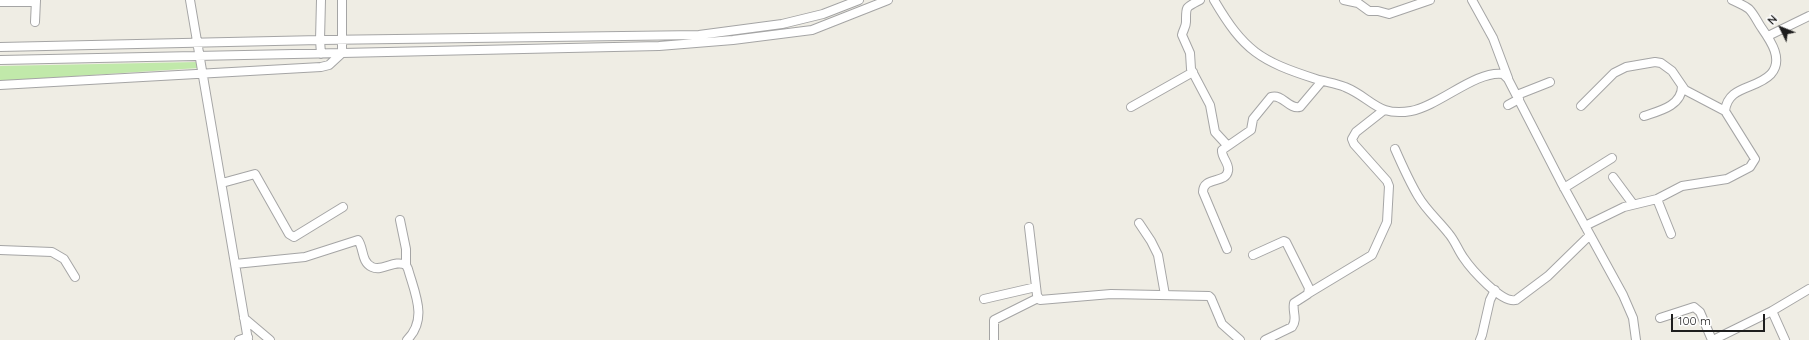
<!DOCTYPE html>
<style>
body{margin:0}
#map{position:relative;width:1809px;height:340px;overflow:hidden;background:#efede4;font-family:Quicksand,sans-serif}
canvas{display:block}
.north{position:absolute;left:1761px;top:8px;width:40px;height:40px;-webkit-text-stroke:3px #fff;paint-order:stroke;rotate:313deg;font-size:11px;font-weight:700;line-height:16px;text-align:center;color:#1e1e1e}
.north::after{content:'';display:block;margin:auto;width:14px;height:18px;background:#1e1e1e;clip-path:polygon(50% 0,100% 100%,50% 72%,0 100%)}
.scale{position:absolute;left:1671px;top:314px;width:94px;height:18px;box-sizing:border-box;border:2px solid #1e1e1e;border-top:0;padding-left:5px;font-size:12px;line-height:14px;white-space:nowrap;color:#1e1e1e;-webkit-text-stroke:3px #fff;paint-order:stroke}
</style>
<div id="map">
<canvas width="1809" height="340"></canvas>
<div class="north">N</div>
<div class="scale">100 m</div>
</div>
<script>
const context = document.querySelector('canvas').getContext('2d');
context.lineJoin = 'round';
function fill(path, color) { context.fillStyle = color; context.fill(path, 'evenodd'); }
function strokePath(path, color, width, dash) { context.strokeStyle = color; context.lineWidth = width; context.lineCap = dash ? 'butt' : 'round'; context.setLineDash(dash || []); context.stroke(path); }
fill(new Path2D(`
 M 198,62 L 198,68 L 0,81 L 0,66 Z`), '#c1e9aa');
const minor = new Path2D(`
 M 190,0 L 248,340
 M 1200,0 C 1185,8 1186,6 1186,22 C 1186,27 1183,30 1182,35 L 1190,53 L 1191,69 L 1210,105 L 1215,132 L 1227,145
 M 1214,0 C 1244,51 1260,61 1316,79 C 1325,82 1336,83 1345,87 C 1372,98 1377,117 1411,111 C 1439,106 1476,70 1503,74 L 1508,79 L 1561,182 L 1623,295 L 1633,318 L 1636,340
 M 1344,0 L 1358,3 L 1369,11 L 1378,11 L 1389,14 L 1430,0
 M 1472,0 L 1493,38 L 1508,78
 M 0,2 L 36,2
 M 35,22 L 36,0
 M 1768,36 L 1809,16
 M 0,47 L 320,40 L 321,0
 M 321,54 L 320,40 L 699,35 L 782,24 L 823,14 L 859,0
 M 0,60 L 342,53 L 342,0
 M 0,85 L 321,67 L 329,65 L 342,53 L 659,46 L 733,40 L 812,30 L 888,0
 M 1517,95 L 1550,82
 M 1508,105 L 1519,99
 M 1581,106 L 1614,73 L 1626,67 L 1655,62 L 1661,63 L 1672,71 L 1685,90 L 1725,111
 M 1131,107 L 1193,72
 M 1644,116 C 1659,111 1682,106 1682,86
 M 1395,149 C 1402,165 1409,181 1418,196 C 1426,210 1439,221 1449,234 C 1455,241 1458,250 1463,257 C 1471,269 1502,304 1516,300 L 1548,276 L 1590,235
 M 1613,177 L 1633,204
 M 222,183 L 255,174 L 289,234 L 294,237 L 343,207
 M 1564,188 L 1612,158
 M 1657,199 L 1671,234
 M 400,220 L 406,249 L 406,265
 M 1139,223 L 1151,241 L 1158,255 L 1165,295
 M 1585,226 L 1624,207 L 1657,199 L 1682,186 L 1727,179 L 1750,167 L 1755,159 L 1725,111 C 1728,85 1756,90 1771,74 C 1784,59 1770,40 1761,27 C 1757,21 1754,14 1749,9 C 1744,5 1738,3 1732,0
 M 1029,227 L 1037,295 L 1040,300 L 1111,294 L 1209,296 L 1211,298 L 1222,324 L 1240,340
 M 1227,249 L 1203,192 C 1203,176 1226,184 1228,171 C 1230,164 1221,157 1222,150 L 1251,130 L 1253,119 L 1271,97 C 1282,93 1289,110 1300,107 L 1322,81
 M 0,250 L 52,252 L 64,259 L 75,277
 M 1253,255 L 1284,241 L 1286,242 L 1309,288 L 1308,294 L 1294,303 C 1292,312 1298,319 1292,327 L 1265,340
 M 235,264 L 305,257 L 358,240 C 364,248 361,262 372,267 C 383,272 394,259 406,265 L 408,269 C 415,294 428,319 407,340
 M 1309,293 L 1372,255 L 1387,222 L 1389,186 L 1387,181 L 1354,144 L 1352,139 L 1356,132 L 1384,110
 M 984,299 L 1036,287
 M 1772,311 L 1785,340
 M 244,318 L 270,340
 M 1660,318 L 1694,307 L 1700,312 L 1712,340
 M 239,340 L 248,337
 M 994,340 L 994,320 L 1038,298
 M 1480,340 L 1482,335 L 1490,300 L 1495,290
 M 1713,340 L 1772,311 L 1809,289`);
strokePath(minor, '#a5a5a5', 10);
strokePath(minor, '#fff', 8);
</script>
